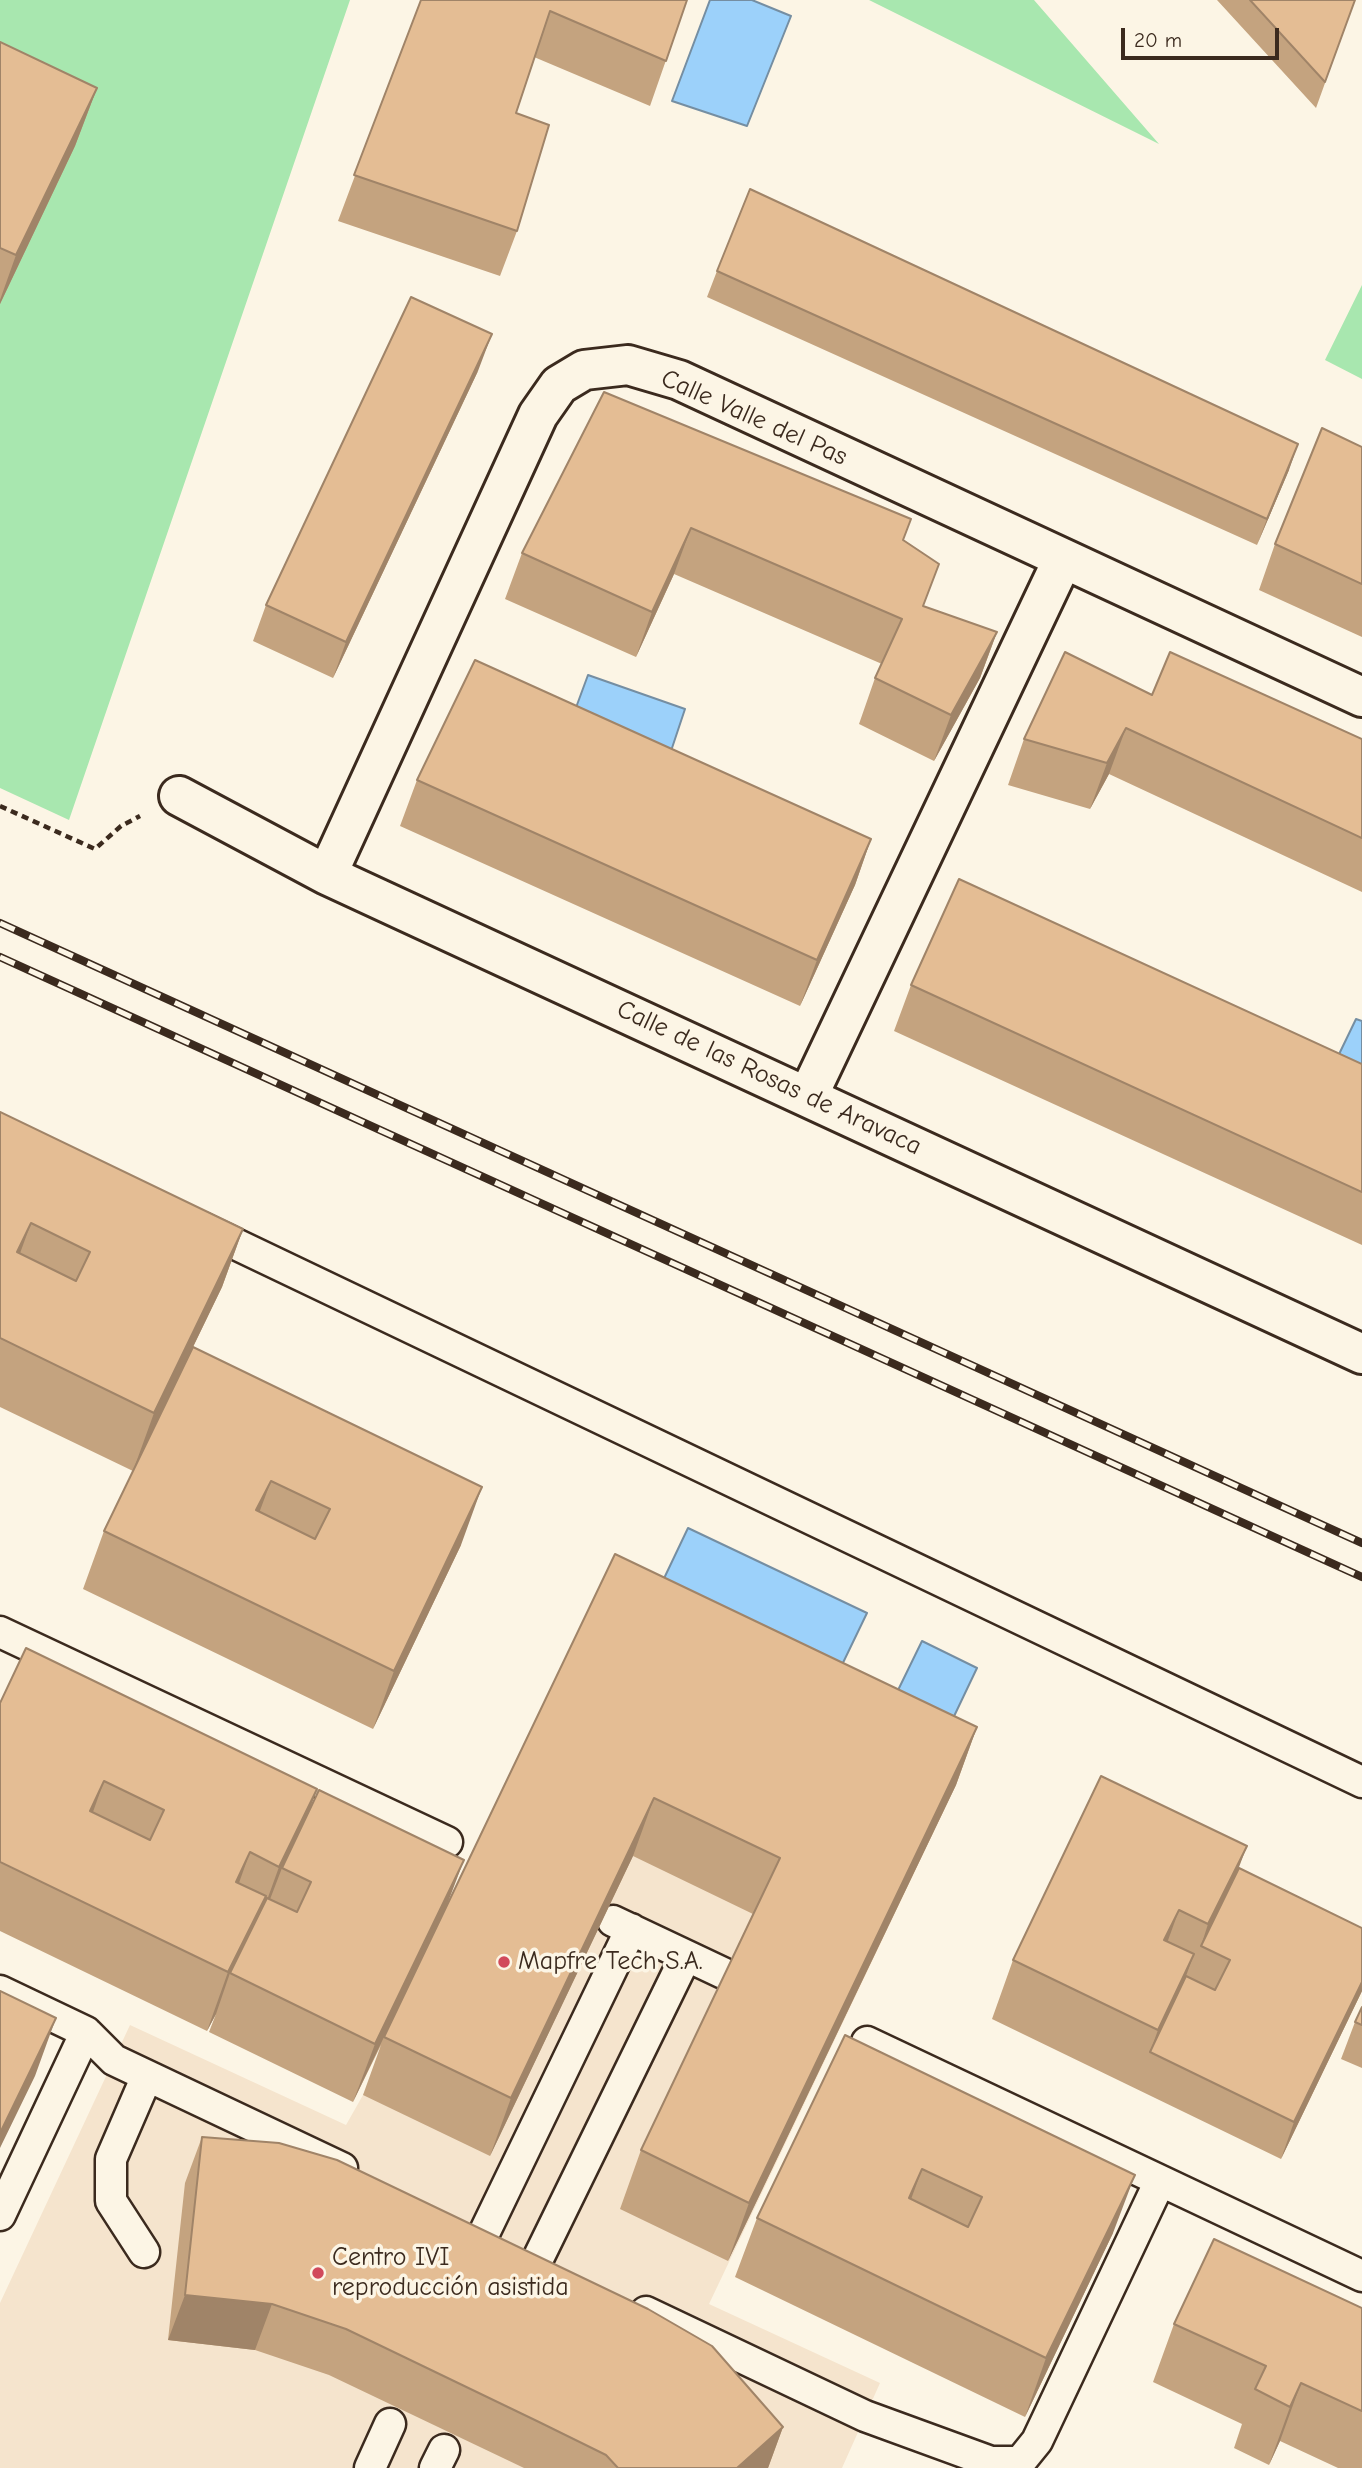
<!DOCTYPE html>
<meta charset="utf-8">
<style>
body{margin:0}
#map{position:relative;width:1362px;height:2468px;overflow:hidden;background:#fcf5e5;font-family:"Comic Neue",sans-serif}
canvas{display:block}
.scale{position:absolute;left:1121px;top:28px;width:158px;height:32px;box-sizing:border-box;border:4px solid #3b2a1e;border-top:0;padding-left:9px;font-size:21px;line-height:24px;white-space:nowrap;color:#3b2a1e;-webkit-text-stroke:5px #fcf5e5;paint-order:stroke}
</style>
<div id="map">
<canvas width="1362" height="2468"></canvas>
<div class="scale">20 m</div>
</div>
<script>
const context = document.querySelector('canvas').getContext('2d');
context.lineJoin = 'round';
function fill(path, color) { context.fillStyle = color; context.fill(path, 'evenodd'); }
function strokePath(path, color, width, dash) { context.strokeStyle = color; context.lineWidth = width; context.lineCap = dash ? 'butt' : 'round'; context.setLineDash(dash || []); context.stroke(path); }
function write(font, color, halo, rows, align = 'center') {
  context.font = font + ' "Comic Neue",sans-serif'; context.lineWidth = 7; context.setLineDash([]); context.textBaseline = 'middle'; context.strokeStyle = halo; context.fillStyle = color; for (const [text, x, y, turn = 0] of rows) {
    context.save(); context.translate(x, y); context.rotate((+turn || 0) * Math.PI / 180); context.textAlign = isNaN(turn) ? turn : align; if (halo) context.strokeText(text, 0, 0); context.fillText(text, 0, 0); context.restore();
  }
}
fill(new Path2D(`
 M 594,1612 L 956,1785 L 709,2304 L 880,2383 L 842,2468 L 0,2468 L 0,2303 L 130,2025 L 346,2125 L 363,2095 Z`), '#f5e4cd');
fill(new Path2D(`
 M 0,0 L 350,0 L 69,820 L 0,788 Z
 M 869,0 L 1034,0 L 1159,144 Z
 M 1362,285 L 1362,379 L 1325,360 Z`), '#a8e7af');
const water = new Path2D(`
 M 710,0 L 752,0 L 791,16 L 747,126 L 672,101 Z
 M 588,675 L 685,709 L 664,772 L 567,732 Z
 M 1356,1019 L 1362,1021 L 1362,1091 L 1328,1077 Z
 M 688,1528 L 867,1613 L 826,1698 L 648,1612 Z
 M 922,1641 L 977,1668 L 937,1752 L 881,1725 Z`);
fill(water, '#9cd1fa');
strokePath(water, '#758ea2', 2);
const service = new Path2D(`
 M 202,1228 L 1362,1782
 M 0,1632 L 447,1842
 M 613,1921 L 723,1973
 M 0,1991 L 86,2032 L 114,2060 L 342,2168
 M 867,2042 L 1362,2276
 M 0,2215 L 86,2032
 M 144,2252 L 111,2201 L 111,2159 L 147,2076
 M 475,2252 L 631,1929
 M 528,2279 L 686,1956
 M 646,2312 L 865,2416 L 991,2462 L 1020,2462 L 1037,2441 L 1160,2181
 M 370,2468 L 390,2424
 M 435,2468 L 444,2450`);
const pedestrian = new Path2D(`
 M 808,1096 L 1063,559`);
const minor = new Path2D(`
 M 179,796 L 327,875 L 1362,1354
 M 327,875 L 538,415 L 559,385 L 584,370 L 628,365 L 679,380 L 1362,697`);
strokePath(service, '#3b2a1e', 35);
strokePath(pedestrian, '#3b2a1e', 44);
strokePath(minor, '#3b2a1e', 44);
strokePath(new Path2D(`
 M 0,806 L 95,849 L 121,826 L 140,816`), '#3b2a1e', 4.5, [7, 5]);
strokePath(service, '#fcf5e5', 30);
strokePath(pedestrian, '#fcf5e5', 38);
strokePath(minor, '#fcf5e5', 38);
const rail = new Path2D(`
 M 0,923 L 1362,1543
 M 0,957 L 1362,1577`);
strokePath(rail, '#3b2a1e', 8);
strokePath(rail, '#fcf5e5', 5, [16]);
fill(new Path2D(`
 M 421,0 L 687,0 L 650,106 L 534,57 L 516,113 L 517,231 L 500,276 L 338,221 Z
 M 1217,0 L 1355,0 L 1316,108 Z
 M 0,42 L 97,88 L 75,146 L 0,304 Z
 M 717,271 L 1289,470 L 1257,545 L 707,297 Z
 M 478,371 L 333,678 L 253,641 L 266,605 Z
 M 604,392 L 904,540 L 939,564 L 923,606 L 997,632 L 980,678 L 934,761 L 859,724 L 875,678 L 882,664 L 674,574 L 636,657 L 505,599 L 522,553 Z
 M 1362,447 L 1362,637 L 1259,590 L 1275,544 Z
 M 1152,695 L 1362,739 L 1362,892 L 1109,774 L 1090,809 L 1008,785 L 1024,739 Z
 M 417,780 L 871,839 L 855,885 L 800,1006 L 400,826 Z
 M 911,985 L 1362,1064 L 1362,1245 L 894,1031 Z
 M 0,1112 L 243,1229 L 222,1287 L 193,1347 L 461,1545 L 373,1729 L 83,1589 L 104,1531 L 133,1471 L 0,1407 Z
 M 615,1554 L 977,1727 L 956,1785 L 728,2261 L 620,2209 L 641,2150 L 753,1914 L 633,1856 L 490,2156 L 363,2095 L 381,2045 L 353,2102 L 209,2032 L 216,2014 L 207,2031 L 0,1931 L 0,1703 L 317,1789 L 310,1808 L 447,1904 Z
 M 1239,1868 L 1362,1928 L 1362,1991 L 1281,2159 L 992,2019 L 1013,1960 Z
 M 1362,2007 L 1362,2068 L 1341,2059 L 1355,2022 Z
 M 845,2035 L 1113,2233 L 1025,2417 L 735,2277 L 757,2218 Z
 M 202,2137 L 783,2427 L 768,2468 L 524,2468 L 329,2375 L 255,2350 L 168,2340 L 185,2183 Z
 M 1362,2308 L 1362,2468 L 1338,2468 L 1280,2441 L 1269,2465 L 1234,2448 L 1242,2424 L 1153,2382 L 1174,2324 Z`), '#c4a37f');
fill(new Path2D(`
 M 97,88 L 75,146 L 0,304 L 0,300 L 16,255 Z
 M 492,334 L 478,371 L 333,678 L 346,642 Z
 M 1298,444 L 1289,470 L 1257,545 L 1267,519 Z
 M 691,528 L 674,574 L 636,657 L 652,612 Z
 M 997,632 L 980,678 L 934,761 L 951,715 Z
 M 1126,728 L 1109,774 L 1090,809 L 1107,763 Z
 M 871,839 L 855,885 L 800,1006 L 817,960 Z
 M 31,1223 L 10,1281 L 17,1252 Z
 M 243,1229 L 222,1287 L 133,1471 L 154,1413 Z
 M 271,1481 L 249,1540 L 256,1510 Z
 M 482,1487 L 461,1545 L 373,1729 L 394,1671 Z
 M 977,1727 L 956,1785 L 728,2261 L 749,2203 Z
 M 104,1781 L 83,1840 L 90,1811 Z
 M 317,1789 L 296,1847 L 282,1868 L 269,1902 L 258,1925 L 279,1867 Z
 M 654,1798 L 633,1856 L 490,2156 L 511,2098 Z
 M 1247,1846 L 1225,1904 L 1201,1946 L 1208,1924 Z
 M 250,1852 L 229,1911 L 236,1882 Z
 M 464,1860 L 442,1918 L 384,2037 L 353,2102 L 375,2044 Z
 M 266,1896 L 244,1954 L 230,1973 L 216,2014 L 207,2031 L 228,1972 Z
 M 1179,1910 L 1158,1968 L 1164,1940 Z
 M 1194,1954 L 1173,2012 L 1150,2052 L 1158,2030 Z
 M 1362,1982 L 1362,1991 L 1281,2159 L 1294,2122 Z
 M 56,2018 L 35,2076 L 0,2148 L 0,2133 Z
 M 922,2169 L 901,2227 L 909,2198 Z
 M 1135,2175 L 1113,2233 L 1025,2417 L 1046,2358 Z
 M 185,2295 L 272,2304 L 255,2350 L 168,2340 Z
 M 1301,2383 L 1280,2441 L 1269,2465 L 1290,2407 Z
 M 783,2427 L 768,2468 L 737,2468 Z`), '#a08468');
const building = new Path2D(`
 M 421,0 L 687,0 L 666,61 L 550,11 L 516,113 L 549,125 L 517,231 L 354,175 Z
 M 1250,0 L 1355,0 L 1325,82 Z
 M 0,42 L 97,88 L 16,255 L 0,248 Z
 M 750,189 L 1298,444 L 1267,519 L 717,271 Z
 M 411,297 L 492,334 L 346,642 L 266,605 Z
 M 604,392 L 911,519 L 903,540 L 939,564 L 923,606 L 997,632 L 951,715 L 875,678 L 902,619 L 691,528 L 652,612 L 522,553 Z
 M 1322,428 L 1362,447 L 1362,584 L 1275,544 Z
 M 1065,652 L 1152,695 L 1170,652 L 1362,739 L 1362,838 L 1126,728 L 1107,763 L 1024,739 Z
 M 475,660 L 871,839 L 817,960 L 417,780 Z
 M 959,879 L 1362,1064 L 1362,1192 L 911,985 Z
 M 0,1112 L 243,1229 L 154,1413 L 0,1338 ZM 31,1223 L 90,1252 L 76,1281 L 17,1252 Z
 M 193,1347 L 482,1487 L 394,1671 L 104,1531 ZM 271,1481 L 330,1509 L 315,1539 L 256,1510 Z
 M 615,1554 L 977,1727 L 749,2203 L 641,2150 L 780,1858 L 654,1798 L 511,2098 L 384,2037 Z
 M 26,1648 L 317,1789 L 279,1867 L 250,1852 L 236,1882 L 266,1896 L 228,1972 L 0,1862 L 0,1703 ZM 104,1781 L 164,1810 L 150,1840 L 90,1811 Z
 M 1101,1776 L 1247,1846 L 1208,1924 L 1179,1910 L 1164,1940 L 1194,1954 L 1158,2030 L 1013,1960 Z
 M 319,1790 L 464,1860 L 375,2044 L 230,1973 L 267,1898 L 297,1912 L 311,1882 L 282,1868 Z
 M 1239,1868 L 1362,1928 L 1362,1982 L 1294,2122 L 1150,2052 L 1186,1976 L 1215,1990 L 1230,1960 L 1201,1946 Z
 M 0,1991 L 56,2018 L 0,2133 Z
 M 1362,2007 L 1362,2025 L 1355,2022 Z
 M 845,2035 L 1135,2175 L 1046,2358 L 757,2218 ZM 922,2169 L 982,2197 L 968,2227 L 909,2198 Z
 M 202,2137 L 279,2143 L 337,2160 L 648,2309 L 712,2346 L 783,2427 L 737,2468 L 618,2468 L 606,2455 L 539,2422 L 346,2329 L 272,2304 L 185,2295 Z
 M 1214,2239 L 1362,2308 L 1362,2411 L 1301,2383 L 1290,2407 L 1255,2389 L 1266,2366 L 1174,2324 Z`);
fill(building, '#e4bd94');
strokePath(building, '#a08468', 2);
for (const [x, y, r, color] of [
 [504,1962,7,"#d1495b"],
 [318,2273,7,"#d1495b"]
]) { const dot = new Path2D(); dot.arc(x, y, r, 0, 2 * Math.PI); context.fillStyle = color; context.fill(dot); strokePath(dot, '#fcf5e5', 2.5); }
write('26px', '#3b2a1e', '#fcf5e5', [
 ["Calle Valle del Pas",754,418,24],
 ["Calle de las Rosas de Aravaca",769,1078,25]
]);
write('26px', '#3b2a1e', '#fcf5e5', [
 ["Mapfre Tech S.A.",518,1962],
 ["Centro IVI",332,2258],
 ["reproducción asistida",332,2288]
], 'left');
</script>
